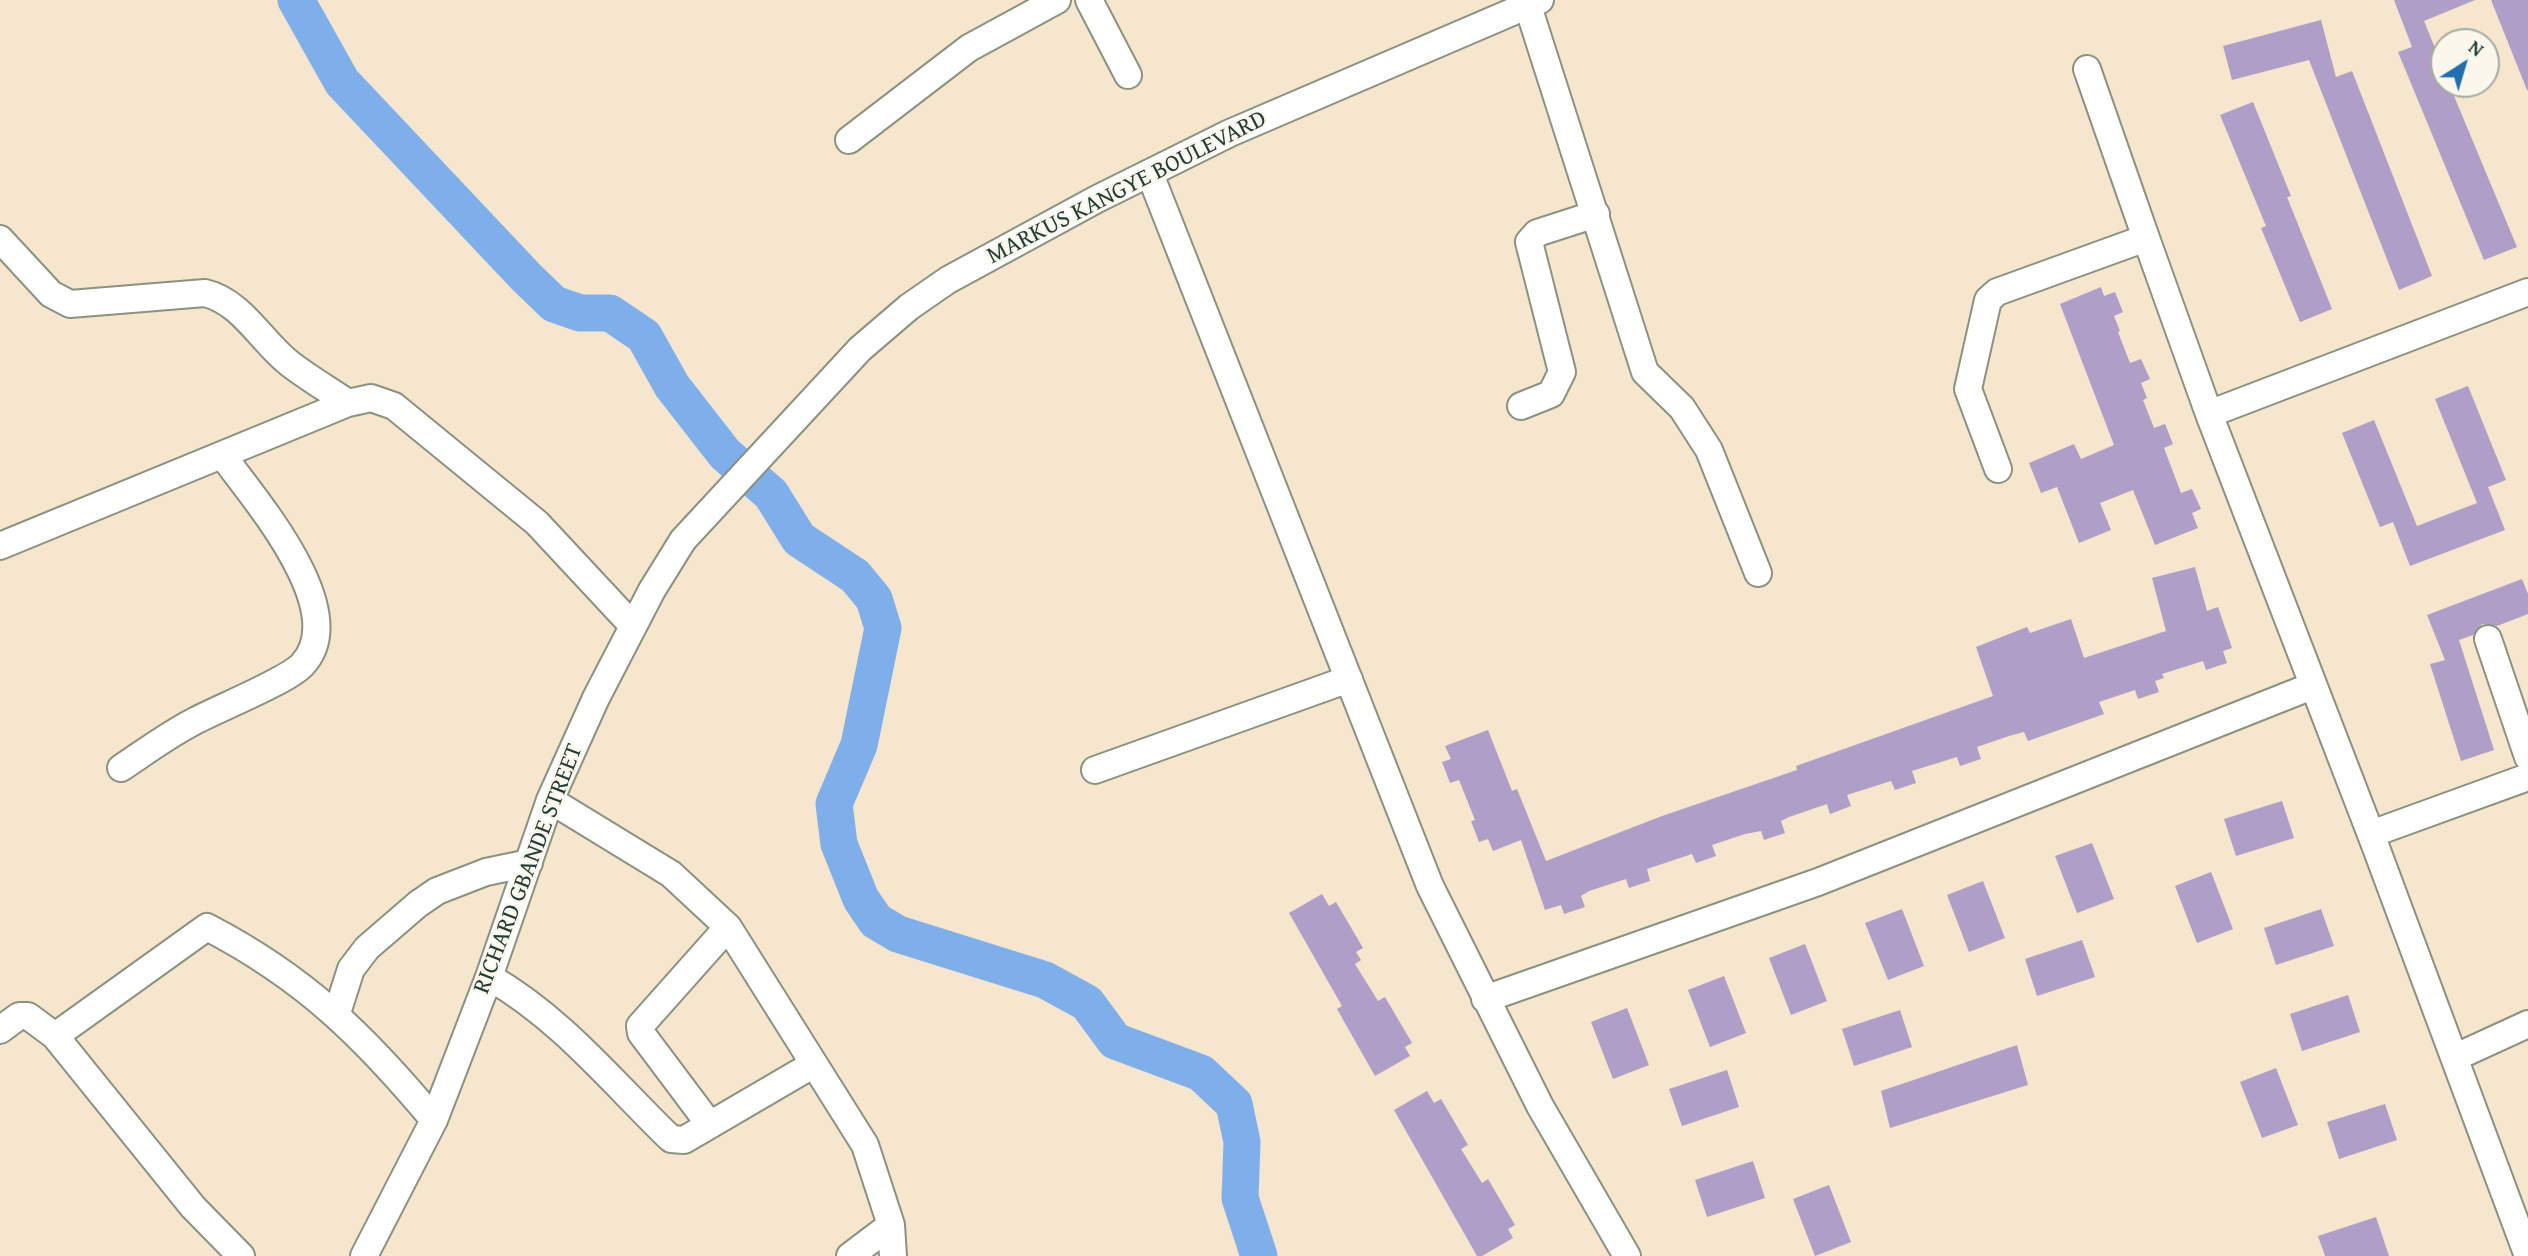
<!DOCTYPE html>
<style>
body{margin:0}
#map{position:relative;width:2528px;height:1256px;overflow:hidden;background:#f5e6cd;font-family:"Gentium Book Plus",serif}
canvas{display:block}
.north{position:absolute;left:2430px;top:28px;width:70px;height:70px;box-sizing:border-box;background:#fbf7ec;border:2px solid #a3ada2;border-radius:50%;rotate:37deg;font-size:19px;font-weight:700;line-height:28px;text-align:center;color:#1f3d34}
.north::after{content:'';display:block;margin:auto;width:24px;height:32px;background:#1f6fb2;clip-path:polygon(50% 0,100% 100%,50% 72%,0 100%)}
</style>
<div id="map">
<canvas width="2528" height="1256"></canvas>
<div class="north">N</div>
</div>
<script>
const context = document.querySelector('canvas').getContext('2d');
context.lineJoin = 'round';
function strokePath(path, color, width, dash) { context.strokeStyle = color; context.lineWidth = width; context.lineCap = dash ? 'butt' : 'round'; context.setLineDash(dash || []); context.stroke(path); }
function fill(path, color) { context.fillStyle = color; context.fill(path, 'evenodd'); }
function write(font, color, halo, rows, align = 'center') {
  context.font = font + ' "Gentium Book Plus",serif'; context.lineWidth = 5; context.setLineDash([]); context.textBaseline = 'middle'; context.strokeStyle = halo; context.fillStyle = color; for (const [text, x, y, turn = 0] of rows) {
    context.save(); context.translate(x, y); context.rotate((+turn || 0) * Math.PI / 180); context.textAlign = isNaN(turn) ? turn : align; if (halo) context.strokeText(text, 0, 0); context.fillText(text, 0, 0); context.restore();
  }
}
strokePath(new Path2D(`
 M 296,0 L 342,82 L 526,277 L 554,304 L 580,313 L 610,313 L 644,336 L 672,386 L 725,454 L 771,494 L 799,539 L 855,576 L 874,599 L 883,628 L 859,745 L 834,804 L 839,844 L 861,899 L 876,921 L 898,934 L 1045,980 L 1087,1003 L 1115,1041 L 1201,1073 L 1234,1104 L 1242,1142 L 1240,1198 L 1259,1256`), '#7fafea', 37);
fill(new Path2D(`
 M 2394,0 L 2475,0 L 2424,21 L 2444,70 L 2444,84 L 2449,84 L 2517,247 L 2484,260 L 2398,52 L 2412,47 Z
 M 2491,0 L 2528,0 L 2528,90 L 2527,90 Z
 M 2321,20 L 2336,77 L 2352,71 L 2432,276 L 2399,290 L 2309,60 L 2232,80 L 2223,46 Z
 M 2253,102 L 2291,196 L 2287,197 L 2332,309 L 2300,322 L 2261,228 L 2266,226 L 2220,115 Z
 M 2101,287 L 2104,296 L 2115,292 L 2123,312 L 2114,316 L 2120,331 L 2118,332 L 2130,363 L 2141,359 L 2150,379 L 2141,383 L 2147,398 L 2143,400 L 2154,428 L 2165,424 L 2173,444 L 2164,448 L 2181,493 L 2192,489 L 2201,509 L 2192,513 L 2198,528 L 2155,545 L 2133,490 L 2100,503 L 2111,530 L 2079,543 L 2057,487 L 2041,493 L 2029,463 L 2074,444 L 2081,459 L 2114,445 L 2060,304 Z
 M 2468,386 L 2506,480 L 2488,487 L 2505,530 L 2410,566 L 2393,522 L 2380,527 L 2342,433 L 2374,420 L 2417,526 L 2477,503 L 2435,399 Z
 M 2195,567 L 2207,611 L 2218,607 L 2232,648 L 2223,651 L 2227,663 L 2206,670 L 2203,661 L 2162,674 L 2164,678 L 2155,681 L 2159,692 L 2138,699 L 2135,690 L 2099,702 L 2104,714 L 2028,741 L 2024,732 L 2009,736 L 1977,747 L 1981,759 L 1960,766 L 1957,757 L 1912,771 L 1916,783 L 1895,790 L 1891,781 L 1847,795 L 1851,806 L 1830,814 L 1827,804 L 1789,817 L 1781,821 L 1785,833 L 1764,840 L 1761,831 L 1745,834 L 1712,845 L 1716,856 L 1696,863 L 1692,854 L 1647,869 L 1650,881 L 1629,888 L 1626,879 L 1589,891 L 1581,896 L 1585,907 L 1564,914 L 1561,905 L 1545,910 L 1521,840 L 1493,851 L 1488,839 L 1479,842 L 1471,821 L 1475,820 L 1459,780 L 1450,783 L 1442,762 L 1451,759 L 1445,746 L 1488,730 L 1512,791 L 1517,789 L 1546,861 L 1662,816 L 1797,770 L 1796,766 L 1993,696 L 1976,647 L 2027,627 L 2030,633 L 2071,619 L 2084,658 L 2166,631 L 2152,578 Z
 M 2522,579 L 2528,594 L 2528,614 L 2497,626 L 2482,624 L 2473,635 L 2459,640 L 2494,750 L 2461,761 L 2430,664 L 2445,660 L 2427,615 Z
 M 2282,801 L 2294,838 L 2236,856 L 2224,819 Z
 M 2092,843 L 2114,899 L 2077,913 L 2055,856 Z
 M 2211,872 L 2233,929 L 2197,943 L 2175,886 Z
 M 1983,881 L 2005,938 L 1969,952 L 1947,895 Z
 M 1322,894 L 1329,906 L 1336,902 L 1363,948 L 1356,952 L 1361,960 L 1355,964 L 1378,1001 L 1385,997 L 1412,1043 L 1405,1047 L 1410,1056 L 1375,1076 L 1337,1009 L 1342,1006 L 1289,913 Z
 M 1902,909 L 1924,966 L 1888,980 L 1865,923 Z
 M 2321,909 L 2334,946 L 2276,965 L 2264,928 Z
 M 2082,940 L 2095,977 L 2037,996 L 2025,959 Z
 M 1805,944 L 1827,1001 L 1791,1015 L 1769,958 Z
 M 1724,976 L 1746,1033 L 1710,1047 L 1688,990 Z
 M 2348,995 L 2360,1032 L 2302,1051 L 2290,1014 Z
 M 1627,1008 L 1649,1065 L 1613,1079 L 1591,1022 Z
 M 1900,1010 L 1912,1047 L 1854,1066 L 1842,1029 Z
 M 2017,1045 L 2028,1085 L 1890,1128 L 1881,1091 Z
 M 2276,1068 L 2298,1125 L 2262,1138 L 2240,1082 Z
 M 1727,1070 L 1739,1107 L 1682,1126 L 1669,1089 Z
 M 1427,1091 L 1434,1103 L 1441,1099 L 1468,1145 L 1461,1149 L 1482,1183 L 1488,1179 L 1515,1225 L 1508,1229 L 1513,1238 L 1482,1256 L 1477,1256 L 1394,1110 Z
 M 2385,1104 L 2397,1140 L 2339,1159 L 2327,1122 Z
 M 1753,1161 L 1765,1198 L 1707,1217 L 1695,1180 Z
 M 1829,1185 L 1851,1242 L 1815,1256 L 1793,1199 Z
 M 2376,1217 L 2389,1256 L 2325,1256 L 2318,1236 Z`), '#ae9ec8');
const minor = new Path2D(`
 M 1089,0 L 1128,75
 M 1526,0 L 1645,372 L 1682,408 L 1709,450 L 1758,573
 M 2087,69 L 2146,238
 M 849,140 L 969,48 L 1057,0
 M 1150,174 L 1430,886 L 1540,1106 L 1627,1256
 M 0,239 L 51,294 L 70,304 L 205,293 C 242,302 261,341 289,363 C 308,378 329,390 348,403
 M 1521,406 L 1551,394 L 1562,372 L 1529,242 L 1537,233 L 1596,214
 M 2209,414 L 2528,292
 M 1998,469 L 1968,389 L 1988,300 L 1997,292 L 2146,238 L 2209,414 L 2375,845 L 2528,1256
 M 0,546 L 348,403 L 371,398 L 394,406 L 537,523 L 633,626
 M 2488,639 L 2528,757
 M 121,768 C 145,752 168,735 193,722 C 217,709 287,681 302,665 C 353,612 255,500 223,456
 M 1095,770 L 1349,679
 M 550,800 L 671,874 L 728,927 L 865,1145 L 891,1225 L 893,1256
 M 2371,834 L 2528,777
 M 489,977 C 561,1018 612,1082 671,1139 L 684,1140 L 814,1064
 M 1485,999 L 1818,882 L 2312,686
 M 337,1013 L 351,969 L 367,948 L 418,904 L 437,891 L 486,872 L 529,863
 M 0,1030 L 19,1016 L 28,1016 L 55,1036 L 193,1207 L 241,1256
 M 55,1036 L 207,927 C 305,978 364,1036 434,1120
 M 2456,1057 L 2528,1024
 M 710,1125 L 641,1033 L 640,1026 L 728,927
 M 364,1256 L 434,1120 L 489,977 L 550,800 L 596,698 L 652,590 L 683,540 L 860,349 L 909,307 L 948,280 L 1097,199 L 1230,133 L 1540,0
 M 850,1256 L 891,1225`);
strokePath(minor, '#8a9280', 30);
strokePath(minor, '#fff', 26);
write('24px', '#1f3d34', '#fbf7ec', [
 ["MARKUS KANGYE BOULEVARD",1127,188,-27],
 ["RICHARD GBANDE STREET",529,869,-69]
]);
</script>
